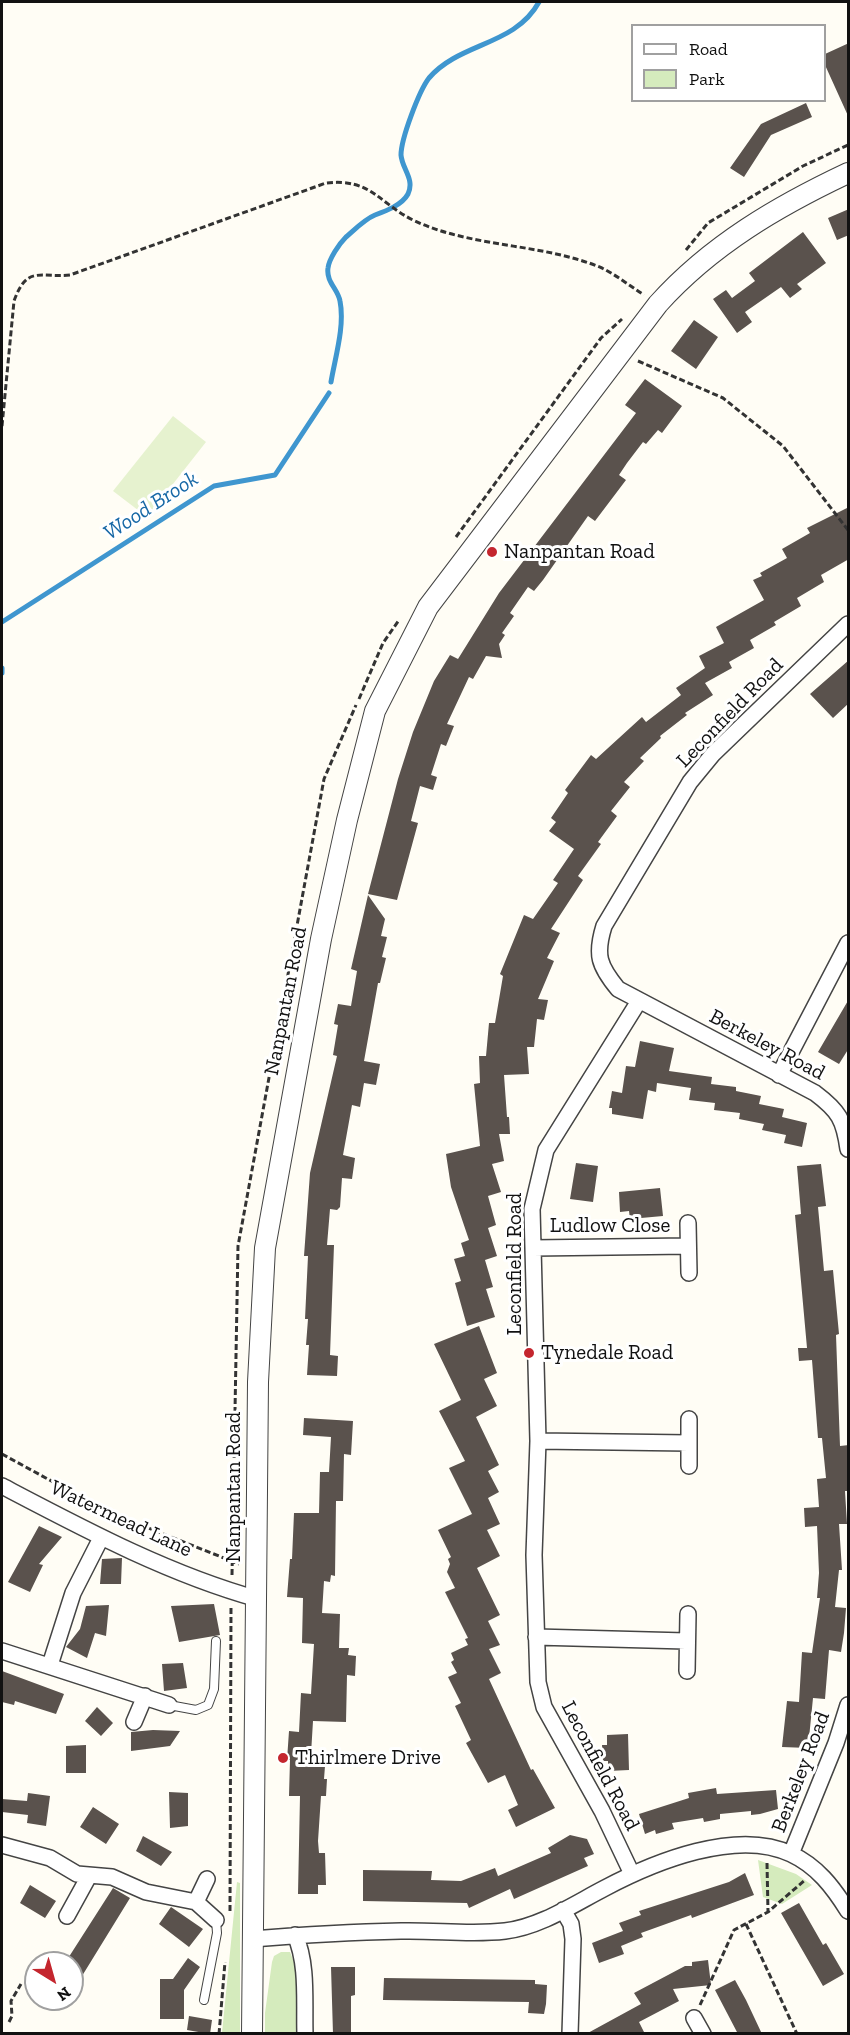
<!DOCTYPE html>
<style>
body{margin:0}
#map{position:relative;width:850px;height:2035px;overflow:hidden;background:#fffdf5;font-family:"Zilla Slab",serif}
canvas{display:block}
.frame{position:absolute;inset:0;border:3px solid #111;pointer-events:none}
.legend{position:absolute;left:631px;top:24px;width:195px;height:78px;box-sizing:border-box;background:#fff;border:2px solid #a0a0a0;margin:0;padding:8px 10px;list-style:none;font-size:18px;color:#111}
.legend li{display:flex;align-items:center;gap:12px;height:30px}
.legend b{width:30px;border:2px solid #a0a0a0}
.north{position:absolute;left:24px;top:1951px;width:60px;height:60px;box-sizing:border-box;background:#fff;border:2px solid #a0a0a0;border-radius:50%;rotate:143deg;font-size:16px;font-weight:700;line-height:24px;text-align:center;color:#111}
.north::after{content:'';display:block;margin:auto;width:21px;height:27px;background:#c4262e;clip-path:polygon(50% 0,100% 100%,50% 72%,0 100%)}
</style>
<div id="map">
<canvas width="850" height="2035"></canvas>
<div class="frame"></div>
<ul class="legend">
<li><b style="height:8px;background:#fff"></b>Road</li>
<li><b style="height:16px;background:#d5ebbd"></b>Park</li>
</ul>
<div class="north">N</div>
</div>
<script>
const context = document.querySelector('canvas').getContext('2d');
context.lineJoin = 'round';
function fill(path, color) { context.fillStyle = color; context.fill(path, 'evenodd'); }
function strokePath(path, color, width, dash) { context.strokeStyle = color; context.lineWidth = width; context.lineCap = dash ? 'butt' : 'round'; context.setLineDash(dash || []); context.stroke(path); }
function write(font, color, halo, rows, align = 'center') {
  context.font = font + ' "Zilla Slab",serif'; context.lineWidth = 6; context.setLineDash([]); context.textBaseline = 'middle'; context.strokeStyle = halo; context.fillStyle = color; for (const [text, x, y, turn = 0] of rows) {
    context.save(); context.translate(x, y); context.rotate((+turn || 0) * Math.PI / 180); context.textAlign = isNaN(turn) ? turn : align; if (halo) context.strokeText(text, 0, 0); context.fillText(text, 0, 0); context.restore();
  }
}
fill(new Path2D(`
 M 758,1860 L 796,1874 L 812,1885 L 782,1904 L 763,1897 Z
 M 237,1882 L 240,1883 L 240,2033 L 222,2033 Z
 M 281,1952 L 290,1952 L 296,1967 L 297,2033 L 265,2034 L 265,2013 L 272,1962 L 274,1956 Z`), '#d5ebbd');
fill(new Path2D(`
 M 173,416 L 206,442 L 147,517 L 113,491 Z`), '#e6f2cf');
strokePath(new Path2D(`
 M 331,382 C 335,358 345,326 340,301 C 338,289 326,282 328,268 C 329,259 339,244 346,237 C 354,230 365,219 375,215 C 386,211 402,205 408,194 C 415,179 402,169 401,155 C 401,139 419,91 429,78 C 460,42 515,46 539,2
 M 2,622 L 214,486 L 275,475 L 329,393
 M 2,668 L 2,673`), '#3f96cf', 5);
fill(new Path2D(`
 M 849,43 L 849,118 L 825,65 L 825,54 Z
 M 806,103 L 812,117 L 771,135 L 744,177 L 730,168 L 761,124 Z
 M 849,209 L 849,235 L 837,240 L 828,218 Z
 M 803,232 L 826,263 L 797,284 L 802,289 L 790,298 L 781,287 L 745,312 L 752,322 L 737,333 L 713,299 L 726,290 L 732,298 L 755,281 L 749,273 Z
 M 694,320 L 718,337 L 696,369 L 671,351 Z
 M 645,379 L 682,406 L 662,433 L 658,430 L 646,444 L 643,442 L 627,463 L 619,475 L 626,480 L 595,521 L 588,516 L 543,580 L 534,591 L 528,587 L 510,613 L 514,616 L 502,633 L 505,635 L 499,644 L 502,658 L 486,656 L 473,679 L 469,677 L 447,724 L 454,726 L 446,746 L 441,744 L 431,775 L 437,777 L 433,790 L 420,786 L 411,821 L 418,823 L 397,900 L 368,894 L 398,779 L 413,732 L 434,681 L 450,655 L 458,659 L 499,593 L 636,413 L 625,405 Z
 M 849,507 L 849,559 L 821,575 L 824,582 L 797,598 L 801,606 L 774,622 L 776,625 L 750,640 L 754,648 L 729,662 L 732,668 L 705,683 L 713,695 L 685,713 L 687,715 L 660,736 L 661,738 L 640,758 L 644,761 L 624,782 L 630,787 L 611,811 L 617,816 L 598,842 L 601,844 L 578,876 L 583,880 L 551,929 L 560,933 L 547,958 L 554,961 L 538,999 L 548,1000 L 544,1020 L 537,1019 L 534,1047 L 527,1047 L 529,1074 L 504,1075 L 507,1117 L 509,1117 L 510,1134 L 499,1134 L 504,1161 L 492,1164 L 501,1192 L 488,1196 L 496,1225 L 488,1228 L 497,1256 L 485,1260 L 493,1287 L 486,1289 L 495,1317 L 467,1326 L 455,1283 L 461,1281 L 454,1259 L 465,1256 L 461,1243 L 469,1240 L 451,1187 L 446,1154 L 480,1146 L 474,1084 L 480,1083 L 479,1056 L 486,1056 L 489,1023 L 495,1023 L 503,976 L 500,974 L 524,915 L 533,919 L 558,883 L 553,880 L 574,849 L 549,831 L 556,822 L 551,818 L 568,793 L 565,790 L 591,755 L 596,759 L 642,717 L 646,722 L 681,695 L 676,688 L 705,668 L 699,656 L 724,643 L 716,627 L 764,600 L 753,580 L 762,576 L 760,573 L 787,558 L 782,549 L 810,533 L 807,528 Z
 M 849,660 L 849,703 L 833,718 L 810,694 Z
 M 368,895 L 385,919 L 381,936 L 387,937 L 382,957 L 386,958 L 380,983 L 378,983 L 364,1061 L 380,1064 L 376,1085 L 364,1083 L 360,1107 L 352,1105 L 343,1155 L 355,1158 L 352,1179 L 342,1178 L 340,1207 L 337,1210 L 330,1209 L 327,1245 L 334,1245 L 330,1355 L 338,1356 L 337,1376 L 307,1375 L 309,1345 L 306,1345 L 308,1319 L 305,1319 L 308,1256 L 304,1256 L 310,1173 L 337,1056 L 333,1055 L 338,1025 L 334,1024 L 338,1004 L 351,1006 L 357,971 L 351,969 Z
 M 849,999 L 849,1048 L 839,1064 L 818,1052 Z
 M 640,1041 L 674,1048 L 669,1071 L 712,1077 L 711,1084 L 736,1087 L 736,1091 L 761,1096 L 759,1104 L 784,1109 L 782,1117 L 807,1123 L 802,1147 L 784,1143 L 786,1135 L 762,1130 L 764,1124 L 739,1119 L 740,1113 L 714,1110 L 715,1103 L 689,1100 L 691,1088 L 657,1083 L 656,1092 L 648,1090 L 643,1119 L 612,1114 L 612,1108 L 609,1108 L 612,1091 L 622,1093 L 626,1066 L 635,1067 Z
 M 576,1163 L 598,1166 L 593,1202 L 570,1199 Z
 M 821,1164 L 826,1206 L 818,1207 L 824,1271 L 833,1270 L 839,1334 L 836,1335 L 840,1446 L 849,1445 L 849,1491 L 845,1491 L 847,1524 L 839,1524 L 842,1570 L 839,1570 L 835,1607 L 846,1608 L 844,1633 L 841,1652 L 829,1650 L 825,1699 L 813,1698 L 808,1748 L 782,1747 L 787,1701 L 799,1702 L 802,1652 L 812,1653 L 820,1598 L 817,1598 L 819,1573 L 817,1526 L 805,1527 L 804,1508 L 819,1507 L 817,1479 L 826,1478 L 822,1438 L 818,1438 L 812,1360 L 799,1361 L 798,1348 L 807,1348 L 795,1215 L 801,1214 L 797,1166 Z
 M 660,1188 L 663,1216 L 630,1219 L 629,1211 L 620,1212 L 619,1192 Z
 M 479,1326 L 497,1373 L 484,1379 L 497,1406 L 476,1417 L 499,1465 L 488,1471 L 499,1492 L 488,1498 L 500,1524 L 487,1530 L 500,1556 L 477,1568 L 500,1615 L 488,1621 L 500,1645 L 489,1649 L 501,1673 L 489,1679 L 531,1770 L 533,1769 L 555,1808 L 516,1827 L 508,1810 L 518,1805 L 505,1775 L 488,1783 L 466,1743 L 471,1740 L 455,1706 L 461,1703 L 448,1677 L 457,1673 L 451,1662 L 454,1660 L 451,1653 L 468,1645 L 465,1639 L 468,1638 L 445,1592 L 455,1588 L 447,1572 L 450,1564 L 448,1559 L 451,1557 L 438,1530 L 472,1514 L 449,1468 L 465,1461 L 439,1411 L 461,1400 L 434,1344 Z
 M 304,1418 L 353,1421 L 351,1455 L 344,1454 L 343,1501 L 336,1501 L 335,1576 L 331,1575 L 330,1582 L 324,1581 L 322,1613 L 340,1614 L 339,1648 L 349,1648 L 348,1655 L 356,1656 L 355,1676 L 347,1675 L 346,1722 L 313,1721 L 311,1754 L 319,1754 L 318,1765 L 325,1766 L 324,1779 L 327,1779 L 326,1796 L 321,1796 L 318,1841 L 319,1853 L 325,1853 L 326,1885 L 318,1885 L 318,1894 L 298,1894 L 300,1796 L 289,1796 L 290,1760 L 287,1760 L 289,1731 L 299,1732 L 301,1693 L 311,1694 L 314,1644 L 302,1643 L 303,1598 L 287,1597 L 290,1559 L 292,1559 L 294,1513 L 319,1513 L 320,1472 L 329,1472 L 331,1437 L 303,1435 Z
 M 39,1526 L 62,1537 L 39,1564 L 43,1565 L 30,1592 L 8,1582 Z
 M 122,1558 L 121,1584 L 100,1584 L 102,1559 Z
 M 214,1604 L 220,1635 L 179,1642 L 171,1606 Z
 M 109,1605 L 106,1636 L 95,1633 L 87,1658 L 66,1647 L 80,1629 L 86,1606 Z
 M 183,1663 L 187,1688 L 164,1691 L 162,1664 Z
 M 2,1671 L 64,1694 L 56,1714 L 15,1701 L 14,1705 L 2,1702 Z
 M 97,1707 L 113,1723 L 101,1736 L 85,1721 Z
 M 153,1730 L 180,1731 L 170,1746 L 131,1751 L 131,1732 Z
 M 628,1734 L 629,1770 L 608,1771 L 608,1761 L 603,1761 L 602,1745 L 607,1745 L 607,1735 Z
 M 86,1745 L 86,1773 L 66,1773 L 66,1746 Z
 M 716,1788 L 717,1794 L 776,1790 L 778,1809 L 760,1814 L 751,1815 L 751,1811 L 720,1814 L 720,1819 L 704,1822 L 703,1818 L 672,1823 L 674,1829 L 656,1834 L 655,1830 L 645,1834 L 639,1814 L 689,1798 L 688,1793 Z
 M 169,1792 L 188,1793 L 188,1826 L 170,1828 Z
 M 28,1793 L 50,1796 L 46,1826 L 27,1823 L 28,1815 L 2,1812 L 2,1799 L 27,1801 Z
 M 93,1807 L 119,1824 L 106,1844 L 80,1827 Z
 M 570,1835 L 587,1839 L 594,1854 L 584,1858 L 588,1866 L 514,1899 L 510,1889 L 469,1908 L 467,1903 L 363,1901 L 363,1870 L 432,1871 L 431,1880 L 461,1881 L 495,1868 L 498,1876 L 551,1853 L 548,1848 Z
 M 143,1836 L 172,1852 L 161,1866 L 136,1851 Z
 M 745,1873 L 754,1895 L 692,1918 L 691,1915 L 641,1933 L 643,1937 L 621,1946 L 624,1954 L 599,1963 L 592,1943 L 623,1931 L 619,1923 L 641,1915 L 639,1911 L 729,1882 Z
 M 30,1885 L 56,1901 L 45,1918 L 20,1903 Z
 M 113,1888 L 130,1898 L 82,1976 L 72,1970 L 72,1963 L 65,1963 Z
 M 799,1903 L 823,1945 L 826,1943 L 844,1974 L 823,1986 L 781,1913 Z
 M 171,1907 L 203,1929 L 189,1947 L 159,1924 Z
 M 188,1958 L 200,1967 L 184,1990 L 184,2019 L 160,2019 L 160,1979 L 173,1979 Z
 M 708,1960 L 711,1985 L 673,1989 L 679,2001 L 639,2022 L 645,2034 L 586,2034 L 641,2004 L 634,1993 L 685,1966 L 692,1966 L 692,1962 Z
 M 331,1967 L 355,1967 L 355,1995 L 351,1996 L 351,2034 L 333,2034 Z
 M 384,1978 L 535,1980 L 535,1984 L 547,1985 L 546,2004 L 544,2014 L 528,2013 L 529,2002 L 383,2000 Z
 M 735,1980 L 746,2000 L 762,2034 L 738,2034 L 715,1990 Z
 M 189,2016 L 212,2020 L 210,2034 L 187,2030 Z`), '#5a524d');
const service = new Path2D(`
 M 169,1705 L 196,1710 L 208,1705 L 214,1689 L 216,1641
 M 204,2000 L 217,1933 L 216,1920`);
const minor = new Path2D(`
 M 848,624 L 713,754 L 690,782 L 604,926 C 595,955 599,966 618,989 L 815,1093 C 839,1111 844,1120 848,1149
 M 779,1075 L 848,943
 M 688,1223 L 689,1273
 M 533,1248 L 688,1246
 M 538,1441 L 689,1443
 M 689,1466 L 689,1419
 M 2,1486 C 84,1529 168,1574 258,1599
 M 536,1637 L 686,1641
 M 2,1651 L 169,1705
 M 50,1665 L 73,1593 L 101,1538
 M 687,1671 L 688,1614
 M 134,1722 L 145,1696
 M 2,1845 L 50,1858 L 77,1874 L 112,1877 L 146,1892 L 196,1902 L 216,1920
 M 791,1854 L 836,1743 L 848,1705
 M 632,1874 L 602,1811 L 544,1707 L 538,1682 L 534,1555 L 538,1441 L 532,1209 L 546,1150 L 639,1001
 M 196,1902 L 207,1879
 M 563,1910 L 571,1924 L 573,1939 L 570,2034
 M 67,1916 L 89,1876
 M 295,1935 C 308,1964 304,2002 305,2034
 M 252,1939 C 301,1935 351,1932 401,1931 C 435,1930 471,1935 505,1931 C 540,1927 574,1904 605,1888 C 654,1862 737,1828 791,1854 C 817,1866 833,1887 848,1911
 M 694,2018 L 703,2034`);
const tertiary = new Path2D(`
 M 252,2034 L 258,1382 L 265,1248 L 321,939 L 347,820 L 375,711 L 428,607 L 658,304 C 711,245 778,206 848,173`);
strokePath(service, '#444', 10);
strokePath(minor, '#444', 18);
strokePath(tertiary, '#444', 22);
strokePath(new Path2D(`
 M 686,250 L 708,223 L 803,166 L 848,145
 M 638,361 L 723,398 L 783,446 L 848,530
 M 2,426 L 14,301 C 27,265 39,278 70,275 L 326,183 C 372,178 379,204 415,221 C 473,248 543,243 602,268 C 616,275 630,286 644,295
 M 456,537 L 601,338 L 622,319
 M 359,699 L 383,643 L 399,620
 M 2,1454 L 108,1512 L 239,1564
 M 232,1575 L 238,1246 L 324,779 L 356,705
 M 767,1863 L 768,1912
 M 230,1911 L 231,1608
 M 746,1924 L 797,2034
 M 700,2005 L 734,1930 L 768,1912 L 805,1880
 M 9,2022 L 12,2016 L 11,2001 L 21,1984
 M 219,2034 L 225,1962`), '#333', 3, [6, 3]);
strokePath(service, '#fff', 8);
strokePath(minor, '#fff', 15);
strokePath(tertiary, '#fff', 20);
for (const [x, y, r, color] of [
 [492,552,6,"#c4262e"],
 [529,1353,6,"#c4262e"],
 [283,1758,6,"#c4262e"]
]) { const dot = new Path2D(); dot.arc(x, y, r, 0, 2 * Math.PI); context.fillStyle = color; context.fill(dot); strokePath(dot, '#fff', 2); }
write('21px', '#111', '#fff', [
 ["Nanpantan Road",504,552],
 ["Tynedale Road",541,1353],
 ["Thirlmere Drive",295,1758]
], 'left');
write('21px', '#111', '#fff', [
 ["Leconfield Road",730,713,-46],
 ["Nanpantan Road",286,1001,-79],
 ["Berkeley Road",767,1045,28],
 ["Ludlow Close",610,1226],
 ["Leconfield Road",515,1264,-90],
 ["Nanpantan Road",234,1487,-90],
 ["Watermead Lane",121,1519,25],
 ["Leconfield Road",600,1766,62],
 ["Berkeley Road",801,1772,-69]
]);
write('italic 22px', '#1768a6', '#fff', [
 ["Wood Brook",151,506,-33]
]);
</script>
